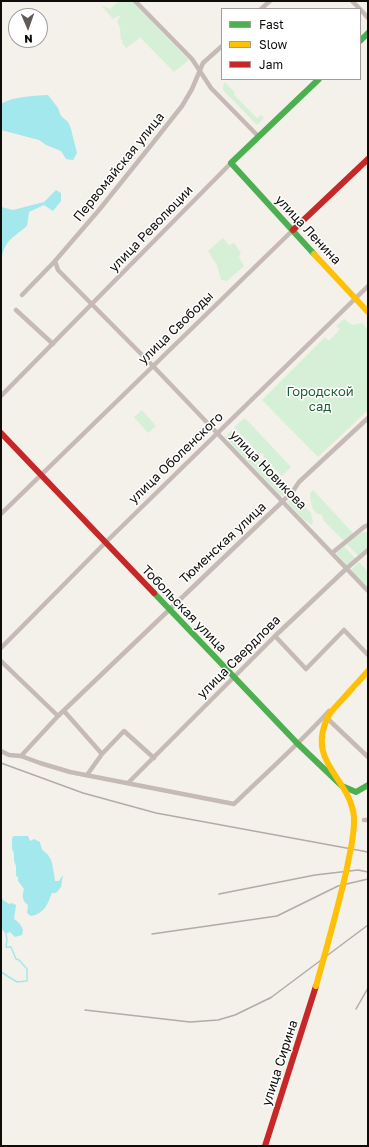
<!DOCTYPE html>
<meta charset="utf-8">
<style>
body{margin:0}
#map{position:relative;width:369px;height:1147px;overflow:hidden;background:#f4f0ea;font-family:"Golos Text",sans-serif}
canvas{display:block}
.frame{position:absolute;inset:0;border:2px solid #0f0d09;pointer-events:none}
.legend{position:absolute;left:221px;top:8px;width:140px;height:72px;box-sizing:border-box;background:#fff;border:1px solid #9f9e9d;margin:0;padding:5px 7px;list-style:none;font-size:12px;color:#0f0d09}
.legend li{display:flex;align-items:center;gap:8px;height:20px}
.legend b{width:20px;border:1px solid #9f9e9d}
.north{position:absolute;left:8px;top:8px;width:40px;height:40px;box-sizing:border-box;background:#fff;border:1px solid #9f9e9d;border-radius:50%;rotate:178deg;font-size:11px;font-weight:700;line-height:16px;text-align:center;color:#0f0d09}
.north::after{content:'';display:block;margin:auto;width:14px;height:18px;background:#5f5c58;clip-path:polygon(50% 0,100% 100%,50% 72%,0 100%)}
</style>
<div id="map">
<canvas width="369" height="1147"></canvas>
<div class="frame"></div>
<ul class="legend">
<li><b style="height:5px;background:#4caf50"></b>Fast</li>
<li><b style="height:5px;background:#ffc107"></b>Slow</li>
<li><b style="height:5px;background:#c62828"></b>Jam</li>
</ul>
<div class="north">N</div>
</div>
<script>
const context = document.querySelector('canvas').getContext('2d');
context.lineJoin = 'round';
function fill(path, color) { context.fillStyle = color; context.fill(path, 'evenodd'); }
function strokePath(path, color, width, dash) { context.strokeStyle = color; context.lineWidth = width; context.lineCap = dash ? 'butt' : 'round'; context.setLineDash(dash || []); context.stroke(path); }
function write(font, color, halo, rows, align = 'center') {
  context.font = font + ' "Golos Text",sans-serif'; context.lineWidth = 3; context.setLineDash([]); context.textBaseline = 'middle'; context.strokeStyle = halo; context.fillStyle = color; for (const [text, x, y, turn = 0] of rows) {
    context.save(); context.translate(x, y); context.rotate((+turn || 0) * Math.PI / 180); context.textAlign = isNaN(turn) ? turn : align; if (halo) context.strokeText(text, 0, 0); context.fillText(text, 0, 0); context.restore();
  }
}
fill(new Path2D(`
 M 119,1 L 132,1 L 189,60 L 174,72 L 136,33 L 140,38 L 126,48 L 122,43 L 123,40 L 121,40 L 120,28 L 117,21 L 120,17 L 117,15 L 118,16 L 113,19 L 101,5 L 110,9 Z
 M 225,82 L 235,93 L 234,95 L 257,118 L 261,115 L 264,118 L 257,125 L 223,90 L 223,86 Z
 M 223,238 L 229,245 L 234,243 L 241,253 L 239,257 L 244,266 L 227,281 L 221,280 L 217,265 L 208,251 Z
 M 344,319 L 352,325 L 362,323 L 368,330 L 368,410 L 318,457 L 262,400 L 325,337 L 329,341 L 340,329 L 336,326 Z
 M 142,410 L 156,426 L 148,433 L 134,417 Z
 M 245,418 L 291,467 L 282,476 L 264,458 L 263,454 L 259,453 L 234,427 Z
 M 232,430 L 256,455 L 256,459 L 258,461 L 261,461 L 289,490 L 283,496 L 281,496 L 225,437 Z
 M 313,490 L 353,533 L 344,541 L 324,521 L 322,515 C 311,513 311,503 310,493 Z
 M 294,496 L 311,513 L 313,523 L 312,525 L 303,519 L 287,502 Z
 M 363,532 L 368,533 L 368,548 L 359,557 L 347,544 L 355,537 Z
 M 344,546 L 356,559 L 347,566 L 337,554 L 337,552 Z
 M 359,562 L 368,572 L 368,587 L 351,570 Z`), '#d6f0d7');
fill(new Path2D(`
 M 48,95 L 58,108 L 61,116 L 68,122 L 71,129 L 77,153 L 73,160 L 66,159 L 61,151 L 46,145 L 39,140 L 1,130 L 1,104 C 15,96 32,96 48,95 Z
 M 56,190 L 61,193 L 61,201 L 53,211 L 44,205 L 29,212 L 27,226 C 10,240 3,241 1,265 L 1,207 L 13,210 L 44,202 Z
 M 14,836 L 28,836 L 30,841 L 34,839 L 40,842 C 42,854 46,850 50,858 C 53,863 54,875 55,881 L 59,881 L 63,875 L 61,887 L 56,893 L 52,893 C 47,905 45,913 31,916 L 27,913 L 28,905 C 22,901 22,895 24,889 L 18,881 L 18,877 L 16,876 L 16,866 L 14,861 L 14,853 L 12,849 L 12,838 Z
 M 1,895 L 3,900 L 9,904 L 12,903 L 16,905 L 14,919 C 19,922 21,925 23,930 L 22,935 L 15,937 L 10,932 L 6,934 L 1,928 Z`), '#a2e8ed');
strokePath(new Path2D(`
 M 1,972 L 17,982 L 27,981 L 27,969 L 19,960 L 16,959 L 11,947 L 6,947 L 7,940 L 6,934`), '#a2e8ed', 1.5);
strokePath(new Path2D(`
 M 135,1 L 192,59 L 211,88 L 258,136
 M 352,1 L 360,9
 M 261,9 L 270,1
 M 360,9 L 368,18
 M 55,261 L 58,270 L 153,366 L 368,591
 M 22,295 L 55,261 L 99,210 L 152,144 L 182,106 L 192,89 L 203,63 L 222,46
 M 16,310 L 53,344
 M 1,396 L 231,163
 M 1,514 L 293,230
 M 332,553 L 364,527 L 368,525
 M 275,636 L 306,669 L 344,630 L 368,655
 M 1,648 L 106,542 L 368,286
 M 1,661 L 58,716
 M 64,711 L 102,754
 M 330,721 L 368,757
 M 1,751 L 9,755 L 21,756 L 40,763 L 70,772 L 234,804 C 266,773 299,744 329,711
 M 21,756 L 58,716 L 283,501 L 293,491 L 299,482 L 368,418
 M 87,775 L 102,754 L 124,731 L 154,758
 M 128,783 L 275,636 L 346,569 L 368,550
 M 364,820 L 368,820`), '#c5bab6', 4.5);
strokePath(new Path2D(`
 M 360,41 L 368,33
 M 314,254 L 231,163 L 319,79
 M 154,593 L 297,743 L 342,786 L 356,792 L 368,785`), '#4caf50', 6);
strokePath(new Path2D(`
 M 314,254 L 368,312
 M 330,713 L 368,671`), '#ffc107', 6);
strokePath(new Path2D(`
 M 293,230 L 368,159
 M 1,433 L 154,593
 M 265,1146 L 316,986`), '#c62828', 6);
strokePath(new Path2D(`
 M 1,763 L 83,793 L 156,813 L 368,852
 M 219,894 L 315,875 L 358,870 L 368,872
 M 152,934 L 277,916 L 338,886 L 368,879
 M 269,999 L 368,925
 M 356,1009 L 368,988
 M 85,1010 L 190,1022 L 218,1020 L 235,1015 L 272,997`), '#b3aba7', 1.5);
strokePath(new Path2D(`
 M 316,986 C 327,947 338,908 347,868 C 350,851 355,834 354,817 C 350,776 303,762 330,713`), '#ffc107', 6);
write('13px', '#0f0d09', '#fff', [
 ["Первомайская улица",119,167,-51],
 ["улица Революции",151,229,-46],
 ["улица Ленина",308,230,47],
 ["улица Свободы",176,328,-44],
 ["улица Оболенского",176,458,-44],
 ["улица Новикова",268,470,46],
 ["Тюменская улица",223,543,-43],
 ["Тобольская улица",184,609,46],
 ["улица Свердлова",239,657,-45],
 ["улица Сирина",280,1063,-72]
]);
write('13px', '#1e6133', '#fff', [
 ["Городской",320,392],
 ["сад",320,407]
]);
</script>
